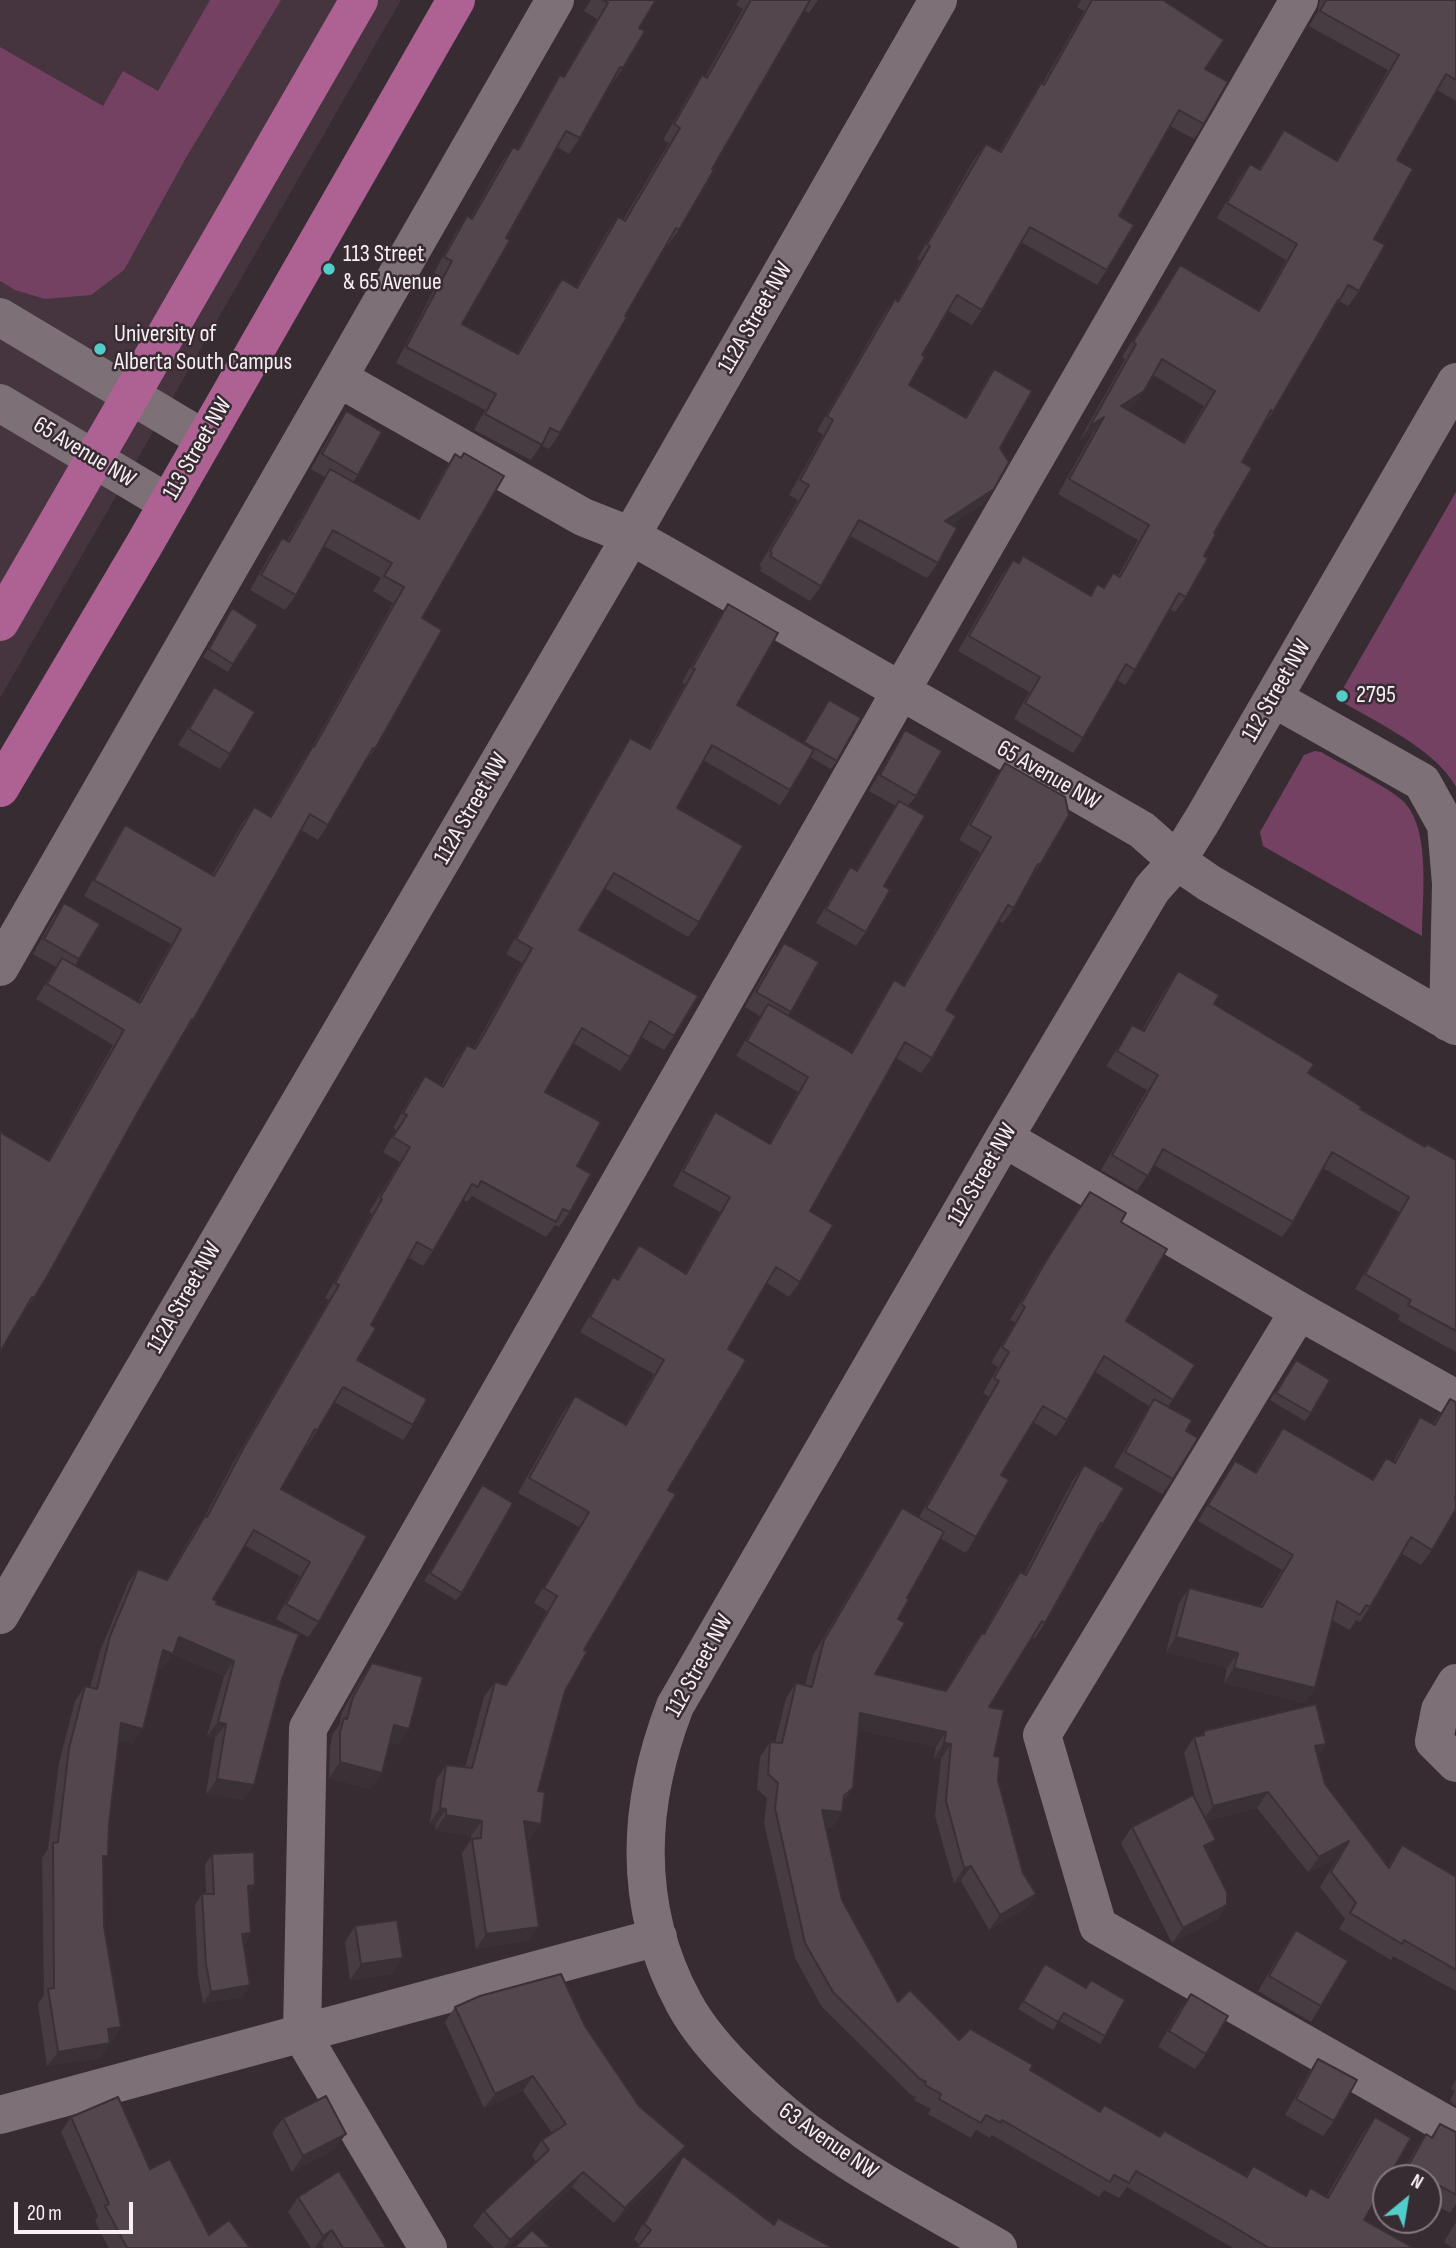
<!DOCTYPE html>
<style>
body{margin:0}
#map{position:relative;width:1456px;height:2248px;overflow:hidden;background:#382c33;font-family:"Sofia Sans Condensed",sans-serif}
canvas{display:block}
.north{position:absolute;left:1372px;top:2164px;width:70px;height:70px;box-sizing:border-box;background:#382c33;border:2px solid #847a80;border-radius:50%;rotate:30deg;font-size:19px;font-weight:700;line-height:28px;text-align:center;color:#f7eff3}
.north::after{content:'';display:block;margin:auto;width:24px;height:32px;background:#53cdc9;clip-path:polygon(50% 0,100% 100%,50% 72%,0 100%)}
.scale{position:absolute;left:14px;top:2202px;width:119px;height:32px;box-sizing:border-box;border:4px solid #f7eff3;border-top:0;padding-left:9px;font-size:21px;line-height:24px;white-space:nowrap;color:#f7eff3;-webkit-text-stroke:5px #382c33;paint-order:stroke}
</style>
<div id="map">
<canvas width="1456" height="2248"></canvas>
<div class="north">N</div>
<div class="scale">20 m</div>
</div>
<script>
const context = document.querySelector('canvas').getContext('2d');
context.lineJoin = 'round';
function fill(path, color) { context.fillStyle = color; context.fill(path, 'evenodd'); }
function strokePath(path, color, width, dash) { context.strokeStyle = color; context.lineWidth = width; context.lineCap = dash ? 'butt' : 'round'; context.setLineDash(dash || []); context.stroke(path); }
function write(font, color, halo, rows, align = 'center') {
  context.font = font + ' "Sofia Sans Condensed",sans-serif'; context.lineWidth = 5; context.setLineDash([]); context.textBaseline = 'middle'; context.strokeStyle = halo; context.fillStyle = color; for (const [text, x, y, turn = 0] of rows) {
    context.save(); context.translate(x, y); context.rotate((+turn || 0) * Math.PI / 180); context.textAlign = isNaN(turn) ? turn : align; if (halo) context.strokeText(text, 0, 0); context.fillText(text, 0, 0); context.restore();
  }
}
fill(new Path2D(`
 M 0,0 L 401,0 L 0,698 Z`), '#46343f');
fill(new Path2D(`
 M 210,0 L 281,0 L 187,156 L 124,270 L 91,295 L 45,299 L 15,290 L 0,281 L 0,47 L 103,106 L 123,71 L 158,91 Z
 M 1456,492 L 1456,787 C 1436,749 1374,721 1337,699 Z
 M 1315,751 L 1321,752 C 1341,764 1391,788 1405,803 C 1431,832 1422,898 1422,936 L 1263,846 L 1260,832 L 1304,755 Z`), '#744162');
strokePath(new Path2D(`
 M 0,317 L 204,439
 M 340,379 L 583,517 L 631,536 L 665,555 L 1142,830 L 1177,861 L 1209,883 L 1456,1026
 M 0,403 L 168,503
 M 1273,698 L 1422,782 L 1446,825 L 1451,884 L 1448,1022
 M 0,967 L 555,0
 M 1004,1138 L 1299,1311 L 1456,1399
 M 1299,1311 L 1042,1735 L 1098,1926 L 1456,2130
 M 0,1615 L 620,555 L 938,0
 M 1456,1683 L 1440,1710 L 1434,1741 L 1456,1763
 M 0,2115 L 658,1937
 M 428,2248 L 302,2035 L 308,1728 L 891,708 L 1299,0
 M 998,2248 C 940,2214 880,2183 825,2145 C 779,2114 710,2052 684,2003 C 632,1907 637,1805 675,1706 L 1004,1138 L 1152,889 L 1177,861 L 1203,819 L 1456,382`), '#7d7077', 38);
strokePath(new Path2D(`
 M 0,622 L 359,0
 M 0,788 L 144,545 L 456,0`), '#ae6294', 38);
fill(new Path2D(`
 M 591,0 L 656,0 L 639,28 L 623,68 L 612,84 L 611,83 L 580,138 L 569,154 L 557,147 L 506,238 L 462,324 L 517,353 L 551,294 L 562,279 L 576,287 L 607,232 L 618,217 L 623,220 L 669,143 L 663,140 L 691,91 L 702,75 L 705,77 L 743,9 L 736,5 L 739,0 L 818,0 L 809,13 L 804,10 L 712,169 L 679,230 L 668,245 L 666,244 L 625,316 L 560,433 L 549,449 L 541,445 L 531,460 L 474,430 L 485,410 L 396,363 L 441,276 L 434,273 L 456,232 L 467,216 L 471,218 L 502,162 L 513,147 L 517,149 L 550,91 L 560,75 L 563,77 L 597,19 L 584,11 Z
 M 1081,0 L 1163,0 L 1205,69 L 1204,124 L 1194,139 L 1170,126 L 1119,216 L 1107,270 L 1097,285 L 1021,242 L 982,310 L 972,325 L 948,311 L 922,355 L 909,385 L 965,417 L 984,384 L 994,369 L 1000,448 L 983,504 L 951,525 L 938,563 L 927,578 L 850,536 L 821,586 L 810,601 L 760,571 L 762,568 L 759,566 L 798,500 L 789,495 L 823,435 L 817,431 L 884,314 L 895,299 L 897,301 L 920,261 L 917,259 L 975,158 L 986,144 L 999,152 L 1031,98 L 1041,83 L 1042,84 L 1084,11 L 1077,7 Z
 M 1320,0 L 1456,0 L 1456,101 L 1437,90 L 1397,160 L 1359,291 L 1348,306 L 1339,301 L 1329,317 L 1273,412 L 1262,426 L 1242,462 L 1214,533 L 1186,597 L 1175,612 L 1170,609 L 1135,670 L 1125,685 L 1117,680 L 1083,738 L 1073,753 L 1014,719 L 1029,692 L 958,651 L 1002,575 L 1013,560 L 1018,563 L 1023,556 L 1090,595 L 1097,584 L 1103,588 L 1113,573 L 1118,576 L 1138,540 L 1058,494 L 1093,432 L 1079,441 L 1125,359 L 1122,357 L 1170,280 L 1180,265 L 1258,310 L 1286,260 L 1217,218 L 1239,179 L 1250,164 L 1259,169 L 1284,130 L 1336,161 L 1388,70 L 1309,26 L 1318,11 ZM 1153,375 L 1204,406 L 1183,442 L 1128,410 L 1134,406 Z
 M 346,411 L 358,475 L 353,482 L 418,518 L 445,469 L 455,454 L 422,618 L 375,749 L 364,764 L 328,825 L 318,840 L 301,830 L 193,1020 L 183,1035 L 143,1103 L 34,1298 L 23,1313 L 48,1160 L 113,1045 L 36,999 L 56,967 L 33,954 L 53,918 L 64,903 L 79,959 L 75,966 L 138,1002 L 171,944 L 84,896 L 115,840 L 125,825 L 212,875 L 243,822 L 254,807 L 270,816 L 302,761 L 312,747 L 393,603 L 373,591 L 381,578 L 324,546 L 296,595 L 285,610 L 250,590 L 271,553 L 282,538 L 287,541 L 325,477 L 311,469 L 335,427 Z
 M 728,604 L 737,705 L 803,743 L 829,700 L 837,761 L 831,769 L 810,757 L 790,790 L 780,805 L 703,760 L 677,808 L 699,922 L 688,937 L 604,888 L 579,930 L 674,1036 L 664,1050 L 641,1037 L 630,1057 L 620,1071 L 573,1043 L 545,1092 L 577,1166 L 570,1212 L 559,1227 L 555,1225 L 546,1237 L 472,1196 L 467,1202 L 463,1200 L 433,1251 L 423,1266 L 408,1257 L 371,1325 L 357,1360 L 413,1425 L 403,1440 L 334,1402 L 317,1431 L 307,1446 L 306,1445 L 281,1489 L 367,1536 L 319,1622 L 308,1637 L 276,1619 L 300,1576 L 244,1545 L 213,1599 L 282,1679 L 243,1800 L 206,1794 L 215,1738 L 207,1736 L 224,1676 L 173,1654 L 162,1669 L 159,1668 L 133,1744 L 119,1740 L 103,1863 L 104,1926 L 121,2027 L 110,2042 L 100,2058 L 47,2066 L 38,2004 L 44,1995 L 42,1858 L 48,1849 L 59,1763 L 75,1701 L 85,1686 L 90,1688 L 100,1651 L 128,1583 L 138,1569 L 166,1580 L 194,1531 L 205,1516 L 234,1461 L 329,1300 L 325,1298 L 372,1214 L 369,1212 L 400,1162 L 383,1152 L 396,1130 L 393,1128 L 414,1091 L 425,1076 L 441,1086 L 456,1060 L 467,1045 L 474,1048 L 522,963 L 506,954 L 620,753 L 630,738 L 648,749 L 685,684 L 682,682 L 718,619 Z
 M 232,608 L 233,664 L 228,672 L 203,657 Z
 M 214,687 L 230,754 L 220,769 L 178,745 L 203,703 Z
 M 905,730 L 916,796 L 908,806 L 884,886 L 866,932 L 856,946 L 816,923 L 841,880 L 850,867 L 856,870 L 896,806 L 869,791 L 895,746 Z
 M 1005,763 L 1040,865 L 1029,880 L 1014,908 L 1003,923 L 999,921 L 946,1010 L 932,1058 L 921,1073 L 896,1058 L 810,1211 L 800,1282 L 789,1297 L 767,1283 L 728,1349 L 668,1490 L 584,1650 L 565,1691 L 538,1791 L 530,1839 L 526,1838 L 539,1927 L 528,1941 L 476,1949 L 462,1853 L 471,1840 L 471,1836 L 435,1830 L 436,1824 L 430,1823 L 436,1780 L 446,1765 L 465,1768 L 484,1697 L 495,1682 L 505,1685 L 547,1611 L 534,1603 L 579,1527 L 518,1493 L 564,1411 L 575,1396 L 625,1424 L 654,1374 L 580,1332 L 603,1292 L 613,1277 L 617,1279 L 639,1245 L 685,1273 L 720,1212 L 673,1186 L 705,1127 L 715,1112 L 769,1143 L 798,1092 L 736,1056 L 760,1016 L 745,1007 L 773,958 L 784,943 L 791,1012 L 788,1015 L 851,1052 L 884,995 L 894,980 L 903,985 L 980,852 L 959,840 L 995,778 Z
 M 1178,971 L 1214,1004 L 1360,1109 L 1425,1147 L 1456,1160 L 1456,1352 L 1398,1320 L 1400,1315 L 1355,1289 L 1399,1212 L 1323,1168 L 1293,1222 L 1282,1237 L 1154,1165 L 1137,1191 L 1101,1170 L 1147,1090 L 1106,1066 L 1132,1025 L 1142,1030 L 1167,987 Z
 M 1090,1192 L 1121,1222 L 1126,1321 L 1195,1365 L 1168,1407 L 1186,1431 L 1173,1479 L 1162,1494 L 1114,1467 L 1149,1406 L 1095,1372 L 1067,1420 L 1056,1436 L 1033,1422 L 1001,1475 L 976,1537 L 966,1553 L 941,1539 L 907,1598 L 875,1674 L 945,1691 L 971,1648 L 982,1633 L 983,1634 L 1009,1587 L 1020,1572 L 1024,1574 L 1073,1480 L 1084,1465 L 1103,1524 L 1092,1539 L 1045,1623 L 1035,1638 L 1032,1637 L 989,1707 L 994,1756 L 998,1780 L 1023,1873 L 1036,1894 L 1025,1909 L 989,1930 L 961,1881 L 954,1883 L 935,1816 L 941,1759 L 934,1758 L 936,1747 L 858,1730 L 853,1788 L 843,1801 L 842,1812 L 832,1827 L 825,1827 L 842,1900 L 898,2002 L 959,2040 L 1030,2070 L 1100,2111 L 1104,2105 L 1160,2137 L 1164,2131 L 1245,2177 L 1253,2166 L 1305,2195 L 1310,2188 L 1326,2197 L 1364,2132 L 1375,2117 L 1364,2220 L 1414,2248 L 1233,2248 L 1127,2187 L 1119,2198 L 1104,2190 L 1099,2197 L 992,2135 L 990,2138 L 976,2130 L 971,2138 L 928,2114 L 931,2109 L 914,2100 L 916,2097 L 910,2094 L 822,2007 L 795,1958 L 764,1823 L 767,1798 L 757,1789 L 760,1757 L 770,1742 L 775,1743 L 786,1698 L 796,1683 L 805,1685 L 813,1655 L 892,1523 L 902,1508 L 919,1517 L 989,1397 L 983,1393 L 998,1367 L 991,1363 L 1015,1322 L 1010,1320 L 1038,1272 Z
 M 1296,1360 L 1311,1413 L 1305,1421 L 1270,1400 Z
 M 1450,1399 L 1432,1550 L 1421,1565 L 1401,1553 L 1370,1607 L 1360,1622 L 1356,1620 L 1350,1630 L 1332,1620 L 1315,1688 L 1304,1703 L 1224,1683 L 1227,1668 L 1166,1652 L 1179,1603 L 1189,1588 L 1260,1606 L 1282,1570 L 1198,1521 L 1225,1476 L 1235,1461 L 1255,1472 L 1272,1443 L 1283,1428 L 1372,1479 L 1386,1458 L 1393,1462 L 1410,1432 L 1420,1417 L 1433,1424 Z
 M 482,1485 L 462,1593 L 456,1600 L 424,1581 Z
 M 372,1663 L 398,1745 L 390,1742 L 371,1789 L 329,1778 L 330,1747 L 333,1733 L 339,1726 L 342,1712 L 361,1679 Z
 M 1204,1731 L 1326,1744 L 1318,1755 L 1325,1784 L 1388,1866 L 1402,1845 L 1456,1877 L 1456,1991 L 1393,1956 L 1391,1960 L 1339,1929 L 1345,1919 L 1320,1887 L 1338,1857 L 1308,1872 L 1257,1808 L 1206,1821 L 1207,1853 L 1227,1905 L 1216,1920 L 1172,1943 L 1121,1843 L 1132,1827 L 1196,1801 L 1184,1753 L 1194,1737 L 1201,1736 Z
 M 212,1854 L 255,1885 L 249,1894 L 251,1933 L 244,1944 L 243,1997 L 203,2003 L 198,1976 L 195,1905 L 202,1894 L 206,1894 L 205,1865 Z
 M 355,1926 L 393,1974 L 350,1980 L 345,1942 Z
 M 1296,1930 L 1321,2006 L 1311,2022 L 1258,1991 L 1285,1946 Z
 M 1045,1964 L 1086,1988 L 1091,1980 L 1105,2036 L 1100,2044 L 1059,2021 L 1053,2030 L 1018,2009 Z
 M 1191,1994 L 1206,2054 L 1195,2069 L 1158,2047 L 1180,2009 Z
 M 455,2007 L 585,2026 L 676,2161 L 614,2223 L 572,2187 L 507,2248 L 494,2248 L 473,2226 L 484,2211 L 536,2162 L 532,2155 L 542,2140 L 552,2133 L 523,2091 L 484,2108 L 445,2022 Z
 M 1318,2059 L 1334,2121 L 1323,2136 L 1285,2115 L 1308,2074 Z
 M 1456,2079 L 1456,2106 L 1450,2101 L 1455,2091 L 1451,2089 Z
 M 71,2117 L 150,2169 L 209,2235 L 250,2248 L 109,2248 L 95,2221 L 98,2216 L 61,2132 Z
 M 283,2118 L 335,2149 L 292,2172 L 272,2133 Z
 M 1440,2124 L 1456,2132 L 1456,2204 L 1450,2213 L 1428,2201 L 1428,2178 L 1399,2178 L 1415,2150 L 1426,2134 L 1431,2137 Z
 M 683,2156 L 774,2224 L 778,2218 L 833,2248 L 640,2245 L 634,2239 L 673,2172 Z
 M 298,2197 L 386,2247 L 386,2248 L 324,2248 L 322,2245 L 317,2248 L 311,2248 L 288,2212 Z
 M 1456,2222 L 1456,2248 L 1453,2248 L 1444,2242 Z`), '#473c42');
fill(new Path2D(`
 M 1144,391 L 1134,406 L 1111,421 L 1121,406 Z
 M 1104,417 L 1093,432 L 1079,441 L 1090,426 Z
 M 994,489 L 983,504 L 934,536 L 945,521 Z
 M 179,1637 L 234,1661 L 224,1676 L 169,1652 Z
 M 1176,1637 L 1238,1653 L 1227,1668 L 1166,1652 Z
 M 163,1650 L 173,1654 L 162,1669 L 153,1665 Z
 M 1234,1668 L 1315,1688 L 1304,1703 L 1224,1683 Z
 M 860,1713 L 946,1732 L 936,1747 L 849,1728 Z
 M 218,1722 L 226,1724 L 215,1738 L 207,1736 Z
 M 121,1723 L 143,1729 L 133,1744 L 111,1738 Z
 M 394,1725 L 409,1729 L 398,1745 L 383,1741 Z
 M 944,1743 L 951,1744 L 941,1759 L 934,1758 Z
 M 1326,1744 L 1315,1759 L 1315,1746 Z
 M 340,1762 L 382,1773 L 371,1789 L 329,1778 Z
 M 217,1779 L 254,1785 L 243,1800 L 206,1794 Z
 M 1268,1792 L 1257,1808 L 1202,1822 L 1213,1806 Z
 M 440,1808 L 446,1809 L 436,1824 L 430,1823 Z
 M 822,1810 L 842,1812 L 832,1827 L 811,1825 Z
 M 446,1815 L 482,1821 L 471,1836 L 435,1830 Z
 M 524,1821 L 541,1824 L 530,1839 L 514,1835 Z
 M 1216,1840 L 1206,1855 L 1204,1846 Z
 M 1349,1841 L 1338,1857 L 1308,1872 L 1319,1857 Z
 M 971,1866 L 961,1881 L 954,1883 L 964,1868 Z
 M 255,1885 L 247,1897 L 248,1886 Z
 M 1036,1894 L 1025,1909 L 989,1930 L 1000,1915 Z
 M 1227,1905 L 1216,1920 L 1172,1943 L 1183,1928 Z
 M 539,1927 L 528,1941 L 476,1949 L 486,1934 Z
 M 251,1933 L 243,1944 L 242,1934 Z
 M 403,1958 L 393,1974 L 350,1980 L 361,1964 Z
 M 250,1985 L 243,1997 L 203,2003 L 211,1992 Z
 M 121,2027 L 111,2042 L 97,2044 L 108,2029 Z
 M 110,2043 L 100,2058 L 47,2066 L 58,2052 Z
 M 533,2076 L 523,2091 L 484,2108 L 495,2094 Z
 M 346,2134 L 335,2149 L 292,2172 L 303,2156 Z
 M 686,2146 L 676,2161 L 614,2223 L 625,2208 Z
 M 583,2172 L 572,2187 L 507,2248 L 504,2248 L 510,2240 Z
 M 332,2230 L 322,2245 L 317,2248 L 315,2248 L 323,2236 Z`), '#3a3136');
const building = new Path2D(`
 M 602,0 L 656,0 L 639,28 L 645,31 L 623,68 L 620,67 L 580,138 L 566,131 L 506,238 L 510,240 L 462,324 L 518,354 L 562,279 L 577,288 L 618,217 L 625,221 L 680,128 L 674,124 L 702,75 L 707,78 L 751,0 L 810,0 L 712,169 L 714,170 L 679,230 L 676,228 L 625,316 L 627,317 L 560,433 L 550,428 L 542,445 L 485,414 L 496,394 L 406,347 L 452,261 L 444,257 L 467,216 L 472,219 L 513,147 L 518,150 L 560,75 L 564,77 L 608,3 Z
 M 1092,0 L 1163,0 L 1224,40 L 1205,69 L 1228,82 L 1204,124 L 1179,110 L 1119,216 L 1134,225 L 1107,270 L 1030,227 L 982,310 L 957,295 L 922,355 L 925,357 L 909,385 L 966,418 L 994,369 L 1032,391 L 1000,448 L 1009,462 L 994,489 L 945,521 L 957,528 L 938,563 L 859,520 L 821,586 L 770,556 L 772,553 L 770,551 L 809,485 L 800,480 L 833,420 L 827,416 L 895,299 L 898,302 L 930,246 L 927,244 L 986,144 L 1001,152 L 1041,83 L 1044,85 Z
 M 1326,0 L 1456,0 L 1456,80 L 1446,74 L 1397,160 L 1413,169 L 1374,239 L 1385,245 L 1359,291 L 1348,285 L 1339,301 L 1338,300 L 1273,412 L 1271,410 L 1242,462 L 1252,468 L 1214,533 L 1216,534 L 1204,556 L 1208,558 L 1186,597 L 1179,593 L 1135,670 L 1126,664 L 1083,738 L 1025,703 L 1040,677 L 969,636 L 1013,560 L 1019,563 L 1023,556 L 1091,596 L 1097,584 L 1104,588 L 1113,573 L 1120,577 L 1149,525 L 1069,479 L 1104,417 L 1090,426 L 1136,344 L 1133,342 L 1180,265 L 1259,311 L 1297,244 L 1227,203 L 1250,164 L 1260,170 L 1284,130 L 1337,161 L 1399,55 L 1320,11 ZM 1162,359 L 1215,391 L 1184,443 L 1121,406 L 1144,391 Z
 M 346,411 L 382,432 L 358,475 L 322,454 Z
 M 464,453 L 504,476 L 422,618 L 442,630 L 375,749 L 373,748 L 328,825 L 310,814 L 193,1020 L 192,1019 L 143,1103 L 48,1275 L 34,1298 L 32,1297 L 0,1352 L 0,1132 L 49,1161 L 124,1030 L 47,984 L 62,958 L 140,1003 L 181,929 L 94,880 L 125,825 L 214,876 L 254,807 L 271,817 L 313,746 L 314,747 L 404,587 L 384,576 L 392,563 L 333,530 L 296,595 L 261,575 L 282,538 L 289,542 L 330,469 L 419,519 L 455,454 L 461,458 Z
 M 728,604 L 778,633 L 737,705 L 814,750 L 790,790 L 712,745 L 677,808 L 743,846 L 699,922 L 614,873 L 579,930 L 698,996 L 674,1036 L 650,1021 L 630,1057 L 582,1028 L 545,1092 L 601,1122 L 577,1166 L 591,1174 L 570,1212 L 563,1209 L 556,1222 L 481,1181 L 478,1187 L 472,1184 L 433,1251 L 417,1242 L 371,1325 L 376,1328 L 357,1360 L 427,1399 L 413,1425 L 343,1387 L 317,1431 L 315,1429 L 281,1489 L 367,1536 L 319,1622 L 286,1604 L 310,1562 L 254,1530 L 213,1599 L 217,1601 L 216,1604 L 299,1634 L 282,1679 L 254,1785 L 217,1779 L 226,1724 L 218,1722 L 234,1661 L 179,1637 L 173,1654 L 163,1650 L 143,1729 L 121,1723 L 109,1824 L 108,1856 L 103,1856 L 104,1926 L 121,2027 L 108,2029 L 110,2043 L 58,2052 L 48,1989 L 54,1988 L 53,1843 L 58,1842 L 69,1748 L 85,1686 L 97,1689 L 110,1636 L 138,1569 L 167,1580 L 205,1516 L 207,1517 L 244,1447 L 339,1285 L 335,1283 L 382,1199 L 380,1198 L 410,1147 L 393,1137 L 407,1115 L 403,1113 L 425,1076 L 443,1087 L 467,1045 L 475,1049 L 483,1036 L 532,948 L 516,939 L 598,794 L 630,738 L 650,749 L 695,669 L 692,668 Z
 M 232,608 L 258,625 L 233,664 L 209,649 Z
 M 214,687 L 255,712 L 230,754 L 189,729 Z
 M 829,700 L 861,718 L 837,761 L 804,742 Z
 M 905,730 L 942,751 L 916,796 L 880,775 Z
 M 1005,763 L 1065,797 L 1069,815 L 1040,865 L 1038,864 L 1014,908 L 1008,905 L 946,1010 L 956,1016 L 932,1058 L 905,1042 L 810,1211 L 833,1225 L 800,1282 L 776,1267 L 728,1349 L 746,1360 L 668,1490 L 676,1494 L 584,1650 L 587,1652 L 565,1691 L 538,1791 L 545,1792 L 541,1824 L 524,1821 L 539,1927 L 486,1934 L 472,1839 L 481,1838 L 482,1821 L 446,1815 L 446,1809 L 440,1808 L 446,1765 L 472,1768 L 495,1682 L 506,1685 L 557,1596 L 544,1588 L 589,1512 L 529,1478 L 575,1396 L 626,1425 L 664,1360 L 590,1317 L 613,1277 L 618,1280 L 639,1245 L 686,1274 L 730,1197 L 683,1171 L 715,1112 L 770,1144 L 808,1077 L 747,1041 L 768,1004 L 852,1053 L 894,980 L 904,986 L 991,837 L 970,825 Z
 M 899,801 L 925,816 L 884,886 L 890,890 L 866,932 L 826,909 L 850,867 L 857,871 Z
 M 64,903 L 100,924 L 79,959 L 44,939 Z
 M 784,943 L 819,962 L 791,1012 L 756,992 Z
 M 1178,971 L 1219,995 L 1214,1004 L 1314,1064 L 1308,1073 L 1362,1107 L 1360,1109 L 1425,1147 L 1427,1144 L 1456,1160 L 1456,1331 L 1408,1305 L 1411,1300 L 1365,1274 L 1409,1197 L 1332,1152 L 1293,1222 L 1163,1149 L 1148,1176 L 1112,1155 L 1158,1075 L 1117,1051 L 1132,1025 L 1144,1031 Z
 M 1090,1192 L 1126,1213 L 1121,1222 L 1167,1249 L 1126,1321 L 1195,1365 L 1173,1400 L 1104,1356 L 1067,1420 L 1043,1406 L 1001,1475 L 1009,1480 L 976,1537 L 926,1508 L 999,1381 L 994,1378 L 1009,1352 L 1002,1347 L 1025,1307 L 1021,1304 L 1049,1256 Z
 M 1296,1360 L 1330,1380 L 1311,1413 L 1276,1393 Z
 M 1154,1399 L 1192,1420 L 1186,1431 L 1198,1438 L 1173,1479 L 1125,1452 Z
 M 1450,1399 L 1456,1402 L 1456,1496 L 1455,1498 L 1456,1499 L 1456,1509 L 1432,1550 L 1411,1537 L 1370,1607 L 1366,1605 L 1360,1615 L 1337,1601 L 1315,1688 L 1234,1668 L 1238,1653 L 1176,1637 L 1189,1588 L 1262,1607 L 1293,1555 L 1208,1505 L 1235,1461 L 1256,1473 L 1283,1428 L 1373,1480 L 1386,1458 L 1395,1463 L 1420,1417 L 1435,1425 Z
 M 1084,1465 L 1124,1488 L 1103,1524 L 1101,1523 L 1045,1623 L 1042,1621 L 989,1707 L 1004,1710 L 994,1756 L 1000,1757 L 998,1780 L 1023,1873 L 1036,1894 L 1000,1915 L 971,1866 L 964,1868 L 946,1801 L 951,1744 L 944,1743 L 946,1732 L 860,1713 L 853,1788 L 844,1796 L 842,1812 L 822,1810 L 842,1900 L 898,2002 L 910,1990 L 959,2040 L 970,2029 L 1033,2065 L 1030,2070 L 1100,2112 L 1104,2105 L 1160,2137 L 1164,2131 L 1247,2177 L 1253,2166 L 1306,2196 L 1310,2188 L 1328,2198 L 1375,2117 L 1411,2138 L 1388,2178 L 1386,2178 L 1386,2182 L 1364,2220 L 1414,2248 L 1269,2248 L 1219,2218 L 1136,2171 L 1129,2183 L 1114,2175 L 1110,2182 L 1002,2120 L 1001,2123 L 986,2115 L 981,2123 L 939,2099 L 941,2094 L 925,2085 L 926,2082 L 920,2079 L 833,1992 L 805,1943 L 775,1808 L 778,1783 L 768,1774 L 770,1742 L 782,1743 L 796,1683 L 812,1687 L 824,1640 L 902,1508 L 944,1532 L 907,1598 L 909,1599 L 898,1619 L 905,1623 L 875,1674 L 946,1691 L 982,1633 L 984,1634 L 1020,1572 L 1026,1575 Z
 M 482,1485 L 513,1503 L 462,1593 L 430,1573 Z
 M 372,1663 L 423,1677 L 409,1729 L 394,1725 L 382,1773 L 340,1762 L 340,1732 L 344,1718 L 347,1719 L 353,1697 Z
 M 1316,1704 L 1326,1744 L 1315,1746 L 1325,1784 L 1389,1868 L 1402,1845 L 1456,1877 L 1456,1970 L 1404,1940 L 1402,1944 L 1350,1913 L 1356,1903 L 1331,1872 L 1349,1841 L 1319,1857 L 1268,1792 L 1213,1806 L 1194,1737 L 1204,1735 L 1204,1731 Z
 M 1193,1795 L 1216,1840 L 1204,1846 L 1227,1892 L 1227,1905 L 1183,1928 L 1132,1827 Z
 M 254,1852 L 255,1885 L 248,1886 L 251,1933 L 242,1934 L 250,1985 L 211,1992 L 206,1964 L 202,1894 L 214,1894 L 212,1854 Z
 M 397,1920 L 403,1958 L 361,1964 L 355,1926 Z
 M 1296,1930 L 1348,1961 L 1321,2006 L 1269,1976 Z
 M 1045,1964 L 1086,1988 L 1091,1980 L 1125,2000 L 1105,2036 L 1064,2013 L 1058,2022 L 1023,2001 Z
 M 561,1974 L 585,2026 L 639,2106 L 686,2146 L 625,2208 L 583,2172 L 510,2240 L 484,2211 L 549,2150 L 542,2140 L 566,2124 L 533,2076 L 495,2094 L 455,2007 L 480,1996 Z
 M 1191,1994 L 1228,2016 L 1206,2054 L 1169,2031 Z
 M 1318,2059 L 1357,2080 L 1334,2121 L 1296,2099 Z
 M 326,2096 L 346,2134 L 303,2156 L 283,2118 Z
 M 118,2097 L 150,2169 L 170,2159 L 209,2235 L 229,2220 L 250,2248 L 127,2248 L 105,2206 L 109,2204 L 71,2117 Z
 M 1440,2124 L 1456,2132 L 1456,2195 L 1428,2179 L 1428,2178 L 1426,2178 L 1407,2168 L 1426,2134 L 1432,2138 Z
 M 683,2156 L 774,2225 L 778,2218 L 833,2248 L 637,2248 L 651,2230 L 644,2224 Z
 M 339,2171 L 386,2247 L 385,2248 L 343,2248 L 332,2230 L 323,2236 L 298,2197 Z
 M 532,2230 L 551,2248 L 514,2248 Z`);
fill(building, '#53464d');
strokePath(building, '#3a3136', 2);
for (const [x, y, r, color] of [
 [329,269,7,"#53cdc9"],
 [100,349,7,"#53cdc9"],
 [1342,696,7,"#53cdc9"]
]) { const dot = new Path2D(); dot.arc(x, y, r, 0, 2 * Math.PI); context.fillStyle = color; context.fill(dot); strokePath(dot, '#382c33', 2.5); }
write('24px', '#f7eff3', '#382c33', [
 ["113 Street",343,255],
 ["& 65 Avenue",343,283],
 ["University of",114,335],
 ["Alberta South Campus",114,363],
 ["2795",1356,696]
], 'left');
write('24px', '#f7eff3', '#382c33', [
 ["112A Street NW",756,318,-60],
 ["113 Street NW",198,449,-60],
 ["65 Avenue NW",84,453,31],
 ["112 Street NW",1277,691,-60],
 ["65 Avenue NW",1048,776,30],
 ["112A Street NW",472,809,-60],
 ["112 Street NW",983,1175,-60],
 ["112A Street NW",185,1298,-60],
 ["112 Street NW",700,1666,-61],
 ["63 Avenue NW",828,2142,35]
]);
</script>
